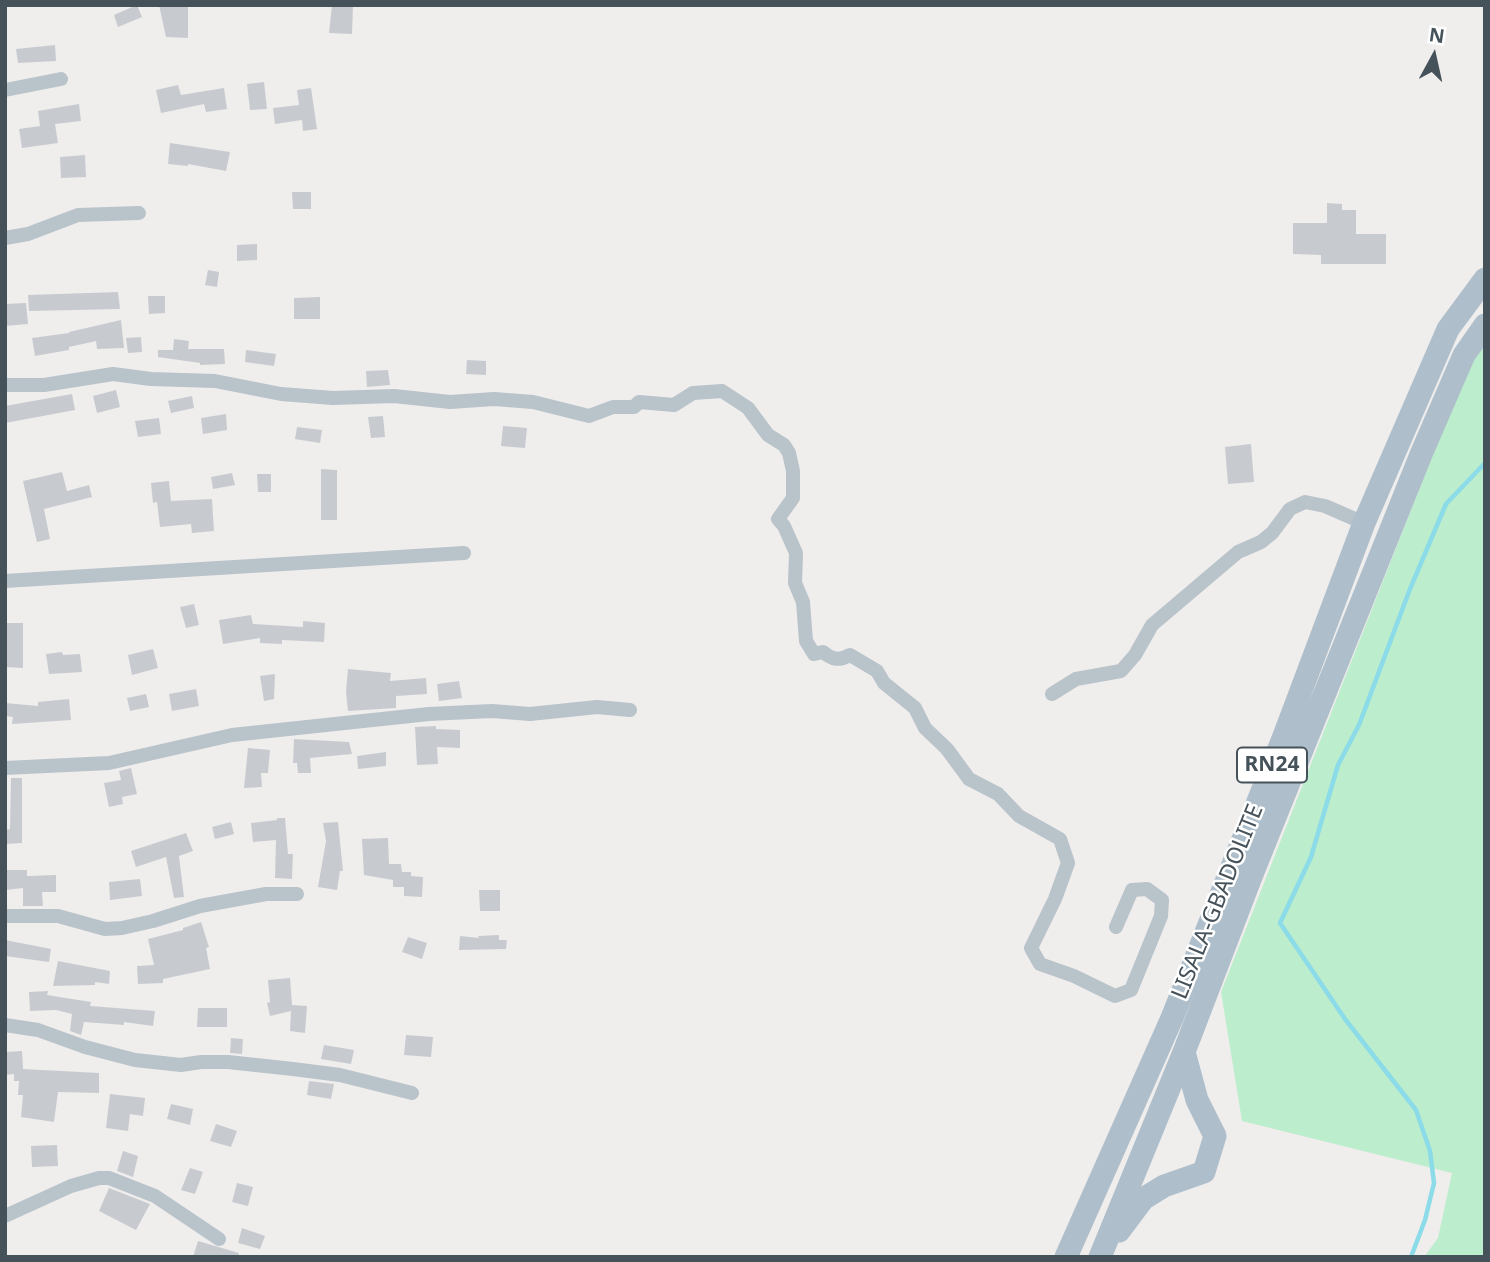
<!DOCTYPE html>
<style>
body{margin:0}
#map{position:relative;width:1490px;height:1262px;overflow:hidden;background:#f0eded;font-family:"Noto Sans",sans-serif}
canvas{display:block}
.frame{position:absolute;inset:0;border:7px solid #46525a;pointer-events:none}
.north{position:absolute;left:1399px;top:21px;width:70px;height:70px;-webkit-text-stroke:5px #fff;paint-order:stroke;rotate:8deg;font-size:19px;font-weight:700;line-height:28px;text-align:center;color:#46525a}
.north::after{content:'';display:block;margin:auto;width:24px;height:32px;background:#46525a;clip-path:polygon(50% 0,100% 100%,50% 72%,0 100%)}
</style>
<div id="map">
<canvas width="1490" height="1262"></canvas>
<div class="frame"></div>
<div class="north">N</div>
</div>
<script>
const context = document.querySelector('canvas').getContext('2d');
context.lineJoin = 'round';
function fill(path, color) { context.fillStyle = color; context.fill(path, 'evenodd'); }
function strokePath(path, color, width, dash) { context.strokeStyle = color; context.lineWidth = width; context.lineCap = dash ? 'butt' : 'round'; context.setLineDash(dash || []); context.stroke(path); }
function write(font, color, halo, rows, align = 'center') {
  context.font = font + ' "Noto Sans",sans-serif'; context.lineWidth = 5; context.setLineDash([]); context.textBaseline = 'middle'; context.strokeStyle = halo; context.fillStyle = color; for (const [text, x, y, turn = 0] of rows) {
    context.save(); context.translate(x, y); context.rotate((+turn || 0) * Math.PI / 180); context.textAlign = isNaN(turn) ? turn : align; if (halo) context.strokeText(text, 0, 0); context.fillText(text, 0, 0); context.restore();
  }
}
fill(new Path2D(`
 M 1485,342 L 1485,1257 L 1424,1257 L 1438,1238 L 1452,1173 L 1242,1121 L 1221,992 L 1471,358 Z`), '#bcedcc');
strokePath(new Path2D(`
 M 1411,1257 L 1425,1220 L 1434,1183 L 1430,1151 L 1416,1110 L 1345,1019 L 1280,923 L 1311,857 L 1338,765 L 1359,725 L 1410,589 L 1446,504 L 1485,463`), '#8bdbe8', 4.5);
fill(new Path2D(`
 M 137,5 L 142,17 L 118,27 L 114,15 Z
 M 159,5 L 188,5 L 188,38 L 166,37 Z
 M 332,5 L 353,5 L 352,34 L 329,33 Z
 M 55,45 L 56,61 L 18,63 L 16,49 Z
 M 264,82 L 267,109 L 250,110 L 247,84 Z
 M 178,85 L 181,95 L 224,88 L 227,109 L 206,112 L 204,104 L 161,113 L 156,90 Z
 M 311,88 L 317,129 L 303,131 L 302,120 L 275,124 L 273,108 L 299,105 L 297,90 Z
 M 79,104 L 81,121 L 55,124 L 58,143 L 22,148 L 19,129 L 40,126 L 38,111 Z
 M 170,143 L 230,152 L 226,171 L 188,164 L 188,166 L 168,164 Z
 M 85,155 L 86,177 L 61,178 L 60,157 Z
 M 292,192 L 311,192 L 311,209 L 293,209 Z
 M 1327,203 L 1342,204 L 1342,210 L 1356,210 L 1356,234 L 1386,234 L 1386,264 L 1321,264 L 1321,255 L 1293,254 L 1293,223 L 1327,223 Z
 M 257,244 L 257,260 L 237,261 L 237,245 Z
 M 208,270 L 219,272 L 217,287 L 205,285 Z
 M 118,292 L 120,309 L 29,311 L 28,295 Z
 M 148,296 L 165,296 L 165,313 L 149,314 Z
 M 320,297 L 320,319 L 294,319 L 294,298 Z
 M 26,303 L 28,324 L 5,326 L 5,304 Z
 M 121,320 L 124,348 L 97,349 L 96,341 L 69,347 L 69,350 L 35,356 L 32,338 L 69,333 L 69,332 Z
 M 141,337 L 142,352 L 128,353 L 126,338 Z
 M 174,339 L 189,341 L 188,349 L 224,349 L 225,364 L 200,365 L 200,363 L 158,357 L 158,350 L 173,350 Z
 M 246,350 L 276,354 L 274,366 L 245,362 Z
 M 467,360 L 486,361 L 486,375 L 466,374 Z
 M 388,370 L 390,385 L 367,387 L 366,371 Z
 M 116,390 L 120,407 L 97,413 L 93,396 Z
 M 72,394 L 75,410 L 5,423 L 5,406 Z
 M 192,396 L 194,408 L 171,413 L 168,401 Z
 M 226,414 L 227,430 L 203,434 L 201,418 Z
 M 383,416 L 385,437 L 371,438 L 368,417 Z
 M 159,418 L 161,434 L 138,437 L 135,421 Z
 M 503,426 L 527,428 L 525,448 L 501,446 Z
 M 297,427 L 322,430 L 320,443 L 295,439 Z
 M 1251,444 L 1254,482 L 1228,484 L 1225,447 Z
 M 321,469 L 337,470 L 337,520 L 321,520 Z
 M 62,472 L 67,491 L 89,485 L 92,497 L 44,509 L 50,539 L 37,542 L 23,481 Z
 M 232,473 L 235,485 L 213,489 L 211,477 Z
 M 257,474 L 271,474 L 271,492 L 258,492 Z
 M 169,481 L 171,501 L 212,499 L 214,531 L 192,533 L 191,524 L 160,527 L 157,502 L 153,503 L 151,483 Z
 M 194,604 L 199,625 L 186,628 L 180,607 Z
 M 251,615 L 253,624 L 303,627 L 303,621 L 325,623 L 324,642 L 282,640 L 282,644 L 260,643 L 260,638 L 223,644 L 219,620 Z
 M 5,623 L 23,623 L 23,668 L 5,667 Z
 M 153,649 L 158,668 L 132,675 L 128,655 Z
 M 62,652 L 63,655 L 80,654 L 82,672 L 49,674 L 46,654 Z
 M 348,669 L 391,673 L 390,681 L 426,678 L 427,694 L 396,696 L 396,708 L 348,711 L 346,692 Z
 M 275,674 L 274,699 L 264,701 L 260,676 Z
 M 459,681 L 462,698 L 439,701 L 437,684 Z
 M 196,689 L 199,706 L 172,711 L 169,694 Z
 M 146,694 L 149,707 L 130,711 L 127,698 Z
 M 69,699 L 71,720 L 12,724 L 13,717 L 5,716 L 5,703 L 38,706 L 38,702 Z
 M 436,726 L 436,729 L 460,730 L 460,748 L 437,747 L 438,764 L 417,765 L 415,727 Z
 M 294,739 L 349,742 L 352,754 L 310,758 L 311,773 L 298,773 L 297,763 L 293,763 Z
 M 248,748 L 270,750 L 268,773 L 261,773 L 262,787 L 244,788 Z
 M 386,752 L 386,766 L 358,769 L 357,756 Z
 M 131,768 L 137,794 L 122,797 L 123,804 L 109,807 L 104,783 L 121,780 L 119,771 Z
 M 11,778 L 22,778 L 22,843 L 5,844 L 5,830 L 10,829 Z
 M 277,818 L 285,818 L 288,854 L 293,854 L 292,879 L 275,878 L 276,840 L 253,842 L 251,823 L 277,820 Z
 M 231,822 L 234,834 L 215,839 L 212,827 Z
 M 338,822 L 343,871 L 340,871 L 337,890 L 318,887 L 326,841 L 323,823 Z
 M 186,833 L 193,851 L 179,856 L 184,897 L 174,898 L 166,857 L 136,867 L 131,851 Z
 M 388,838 L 389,864 L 401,864 L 402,872 L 411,872 L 411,876 L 423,877 L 422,897 L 404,896 L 404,887 L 393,887 L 393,880 L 364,875 L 362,839 Z
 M 5,870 L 27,870 L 27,876 L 56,875 L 56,892 L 42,892 L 43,906 L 23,906 L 23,888 L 5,890 Z
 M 140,879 L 142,896 L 110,900 L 109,882 Z
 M 479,890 L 500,890 L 500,911 L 480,911 Z
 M 201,922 L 209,947 L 206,948 L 210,969 L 163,979 L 163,983 L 138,984 L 137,966 L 154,965 L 148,939 L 183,930 L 183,928 Z
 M 499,935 L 499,940 L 507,940 L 506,949 L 459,950 L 460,936 L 479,938 L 478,936 Z
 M 408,937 L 427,943 L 422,959 L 402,952 Z
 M 5,940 L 51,949 L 49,962 L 5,956 Z
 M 58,961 L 110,971 L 109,984 L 95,982 L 95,985 L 53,986 Z
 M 290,978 L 292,1005 L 307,1006 L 305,1033 L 290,1031 L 291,1011 L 270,1016 L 267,1003 L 270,1002 L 268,980 Z
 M 48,991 L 47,995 L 91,1002 L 90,1006 L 155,1011 L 153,1026 L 124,1022 L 124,1025 L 84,1022 L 81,1035 L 70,1031 L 72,1014 L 56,1010 L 30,1011 L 29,992 Z
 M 198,1008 L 227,1008 L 227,1027 L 197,1027 Z
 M 406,1035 L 433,1037 L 431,1057 L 404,1055 Z
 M 231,1038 L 243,1039 L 242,1054 L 230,1053 Z
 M 324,1045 L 354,1050 L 351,1064 L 321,1059 Z
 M 22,1051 L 23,1069 L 99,1073 L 99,1093 L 58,1092 L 54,1122 L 21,1117 L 23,1095 L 18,1095 L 19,1081 L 14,1081 L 14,1074 L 5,1075 L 5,1052 Z
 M 309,1081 L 334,1084 L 331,1099 L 307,1095 Z
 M 110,1094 L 145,1098 L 143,1116 L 130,1114 L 128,1131 L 106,1128 Z
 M 171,1104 L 193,1109 L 190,1125 L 167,1119 Z
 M 216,1124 L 237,1131 L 231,1147 L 210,1141 Z
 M 57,1145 L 58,1166 L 32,1167 L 31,1146 Z
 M 123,1151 L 138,1156 L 133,1177 L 117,1171 Z
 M 190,1168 L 203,1172 L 195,1194 L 181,1190 Z
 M 237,1183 L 253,1187 L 248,1206 L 232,1202 Z
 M 109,1188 L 150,1204 L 136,1230 L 99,1211 Z
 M 242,1228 L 265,1236 L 260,1249 L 238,1243 Z
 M 198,1241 L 239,1253 L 238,1257 L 193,1257 Z`), '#c7cbd0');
strokePath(new Path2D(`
 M 5,90 L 61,79
 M 5,238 L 28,234 L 78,215 L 139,213
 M 5,385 L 44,385 L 113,374 L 151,379 L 215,381 L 281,394 L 333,398 L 394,396 L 450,402 L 494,399 L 533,402 L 589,416 L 613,407 L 634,407 L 639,402 L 674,405 L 693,393 L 722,391 L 748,408 L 768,435 L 784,445 L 789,453 L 793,471 L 793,498 L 778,519 L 784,526 L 796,553 L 795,583 L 803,602 L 806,641 L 814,654 L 823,652 C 833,660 839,661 850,655 L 877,671 L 884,683 L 915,708 L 925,728 L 947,749 L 969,779 L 998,794 L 1019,816 L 1060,839 L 1068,863 L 1055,899 L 1031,948 L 1040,964 L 1074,976 L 1115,996 L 1131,990 L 1161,916 L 1162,900 L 1147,889 L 1132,890 L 1116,927
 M 5,581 L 464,553
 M 1052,694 L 1076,679 L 1121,671 L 1135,655 L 1152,625 L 1238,552 L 1261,542 L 1272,533 L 1290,509 L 1305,502 L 1325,506 L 1364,523
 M 5,768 L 109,763 L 232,735 L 429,714 L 492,711 L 530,714 L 597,707 L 630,710
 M 5,916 L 58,916 L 105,929 L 122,928 L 153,921 L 200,906 L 266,894 L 297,894
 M 5,1025 L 38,1030 L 85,1047 L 135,1060 L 181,1065 L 201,1062 L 228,1062 L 293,1069 L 340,1075 L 412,1093
 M 5,1216 L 71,1186 L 99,1178 L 109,1178 L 155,1196 L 219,1239`), '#b9c3ca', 14);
strokePath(new Path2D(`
 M 1119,1231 L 1143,1199 L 1164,1186 L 1204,1172 L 1215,1136 L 1197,1100 L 1184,1052
 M 1066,1257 L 1172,1018 L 1284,736 L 1364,523 L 1448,329 L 1485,279
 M 1100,1257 L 1184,1052 L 1251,877 L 1422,452 L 1464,355 L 1485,325`), '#aebfcb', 23);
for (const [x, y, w] of [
 [1272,765,70]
]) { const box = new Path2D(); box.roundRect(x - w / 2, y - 17.5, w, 35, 5); context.fillStyle = '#fff'; context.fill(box); strokePath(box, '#46525a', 2); }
write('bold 21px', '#46525a', null, [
 ["RN24",1272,765]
]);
write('23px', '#46525a', '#fff', [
 ["LISALA-GBADOLITE",1218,902,-68]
]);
</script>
